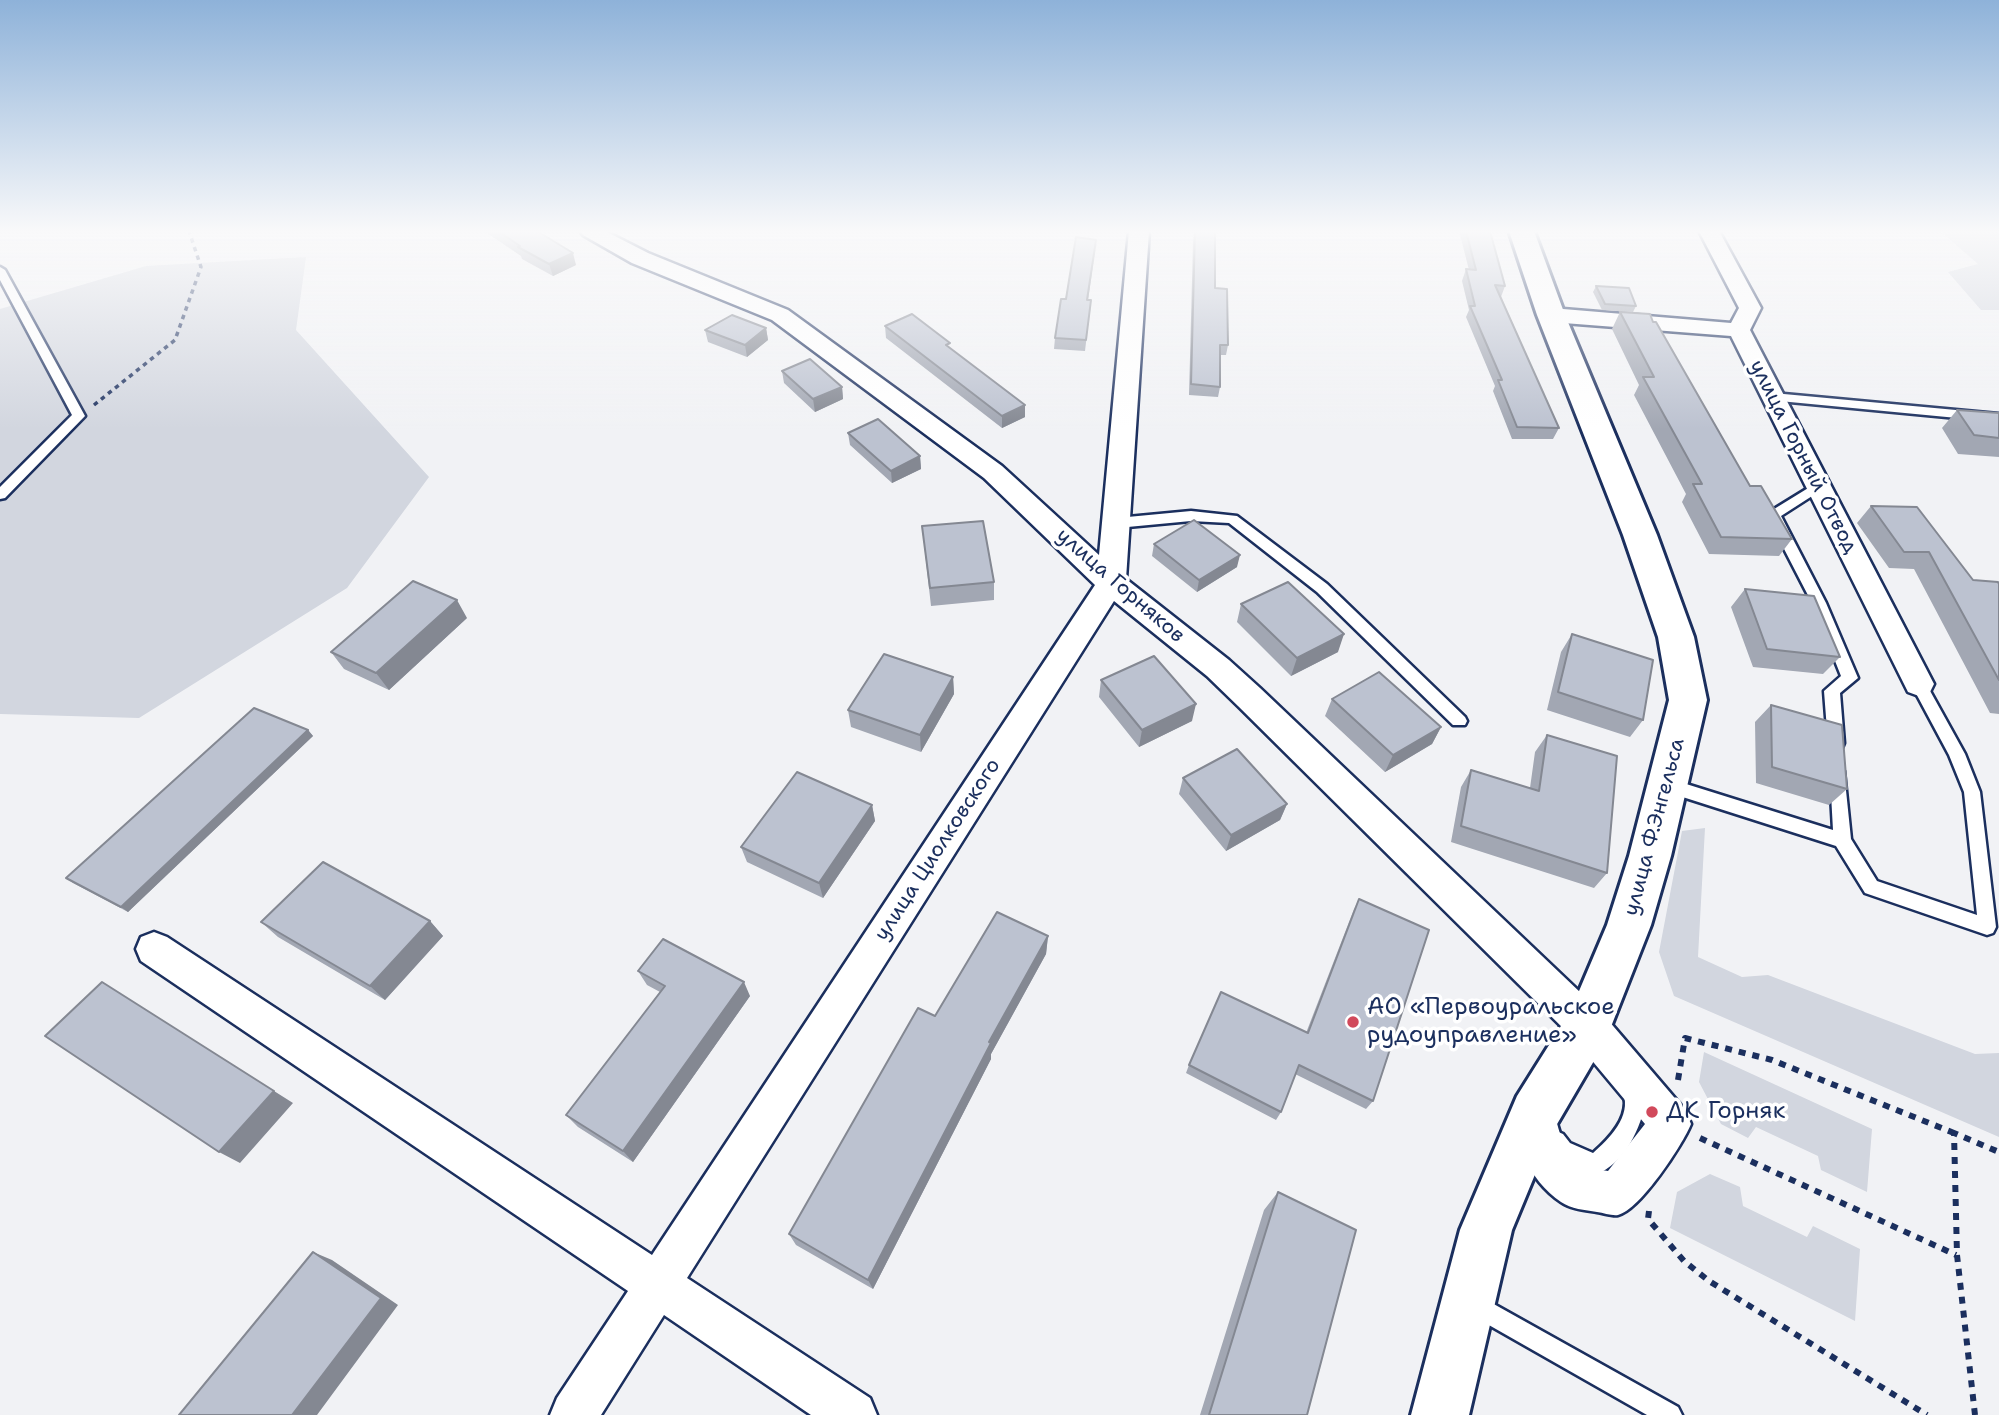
<!DOCTYPE html>
<meta charset="utf-8">
<style>
body{margin:0}
canvas{display:block;background:#f1f2f5}
</style>
<canvas width="1999" height="1415"></canvas>
<script>
const context = document.querySelector('canvas').getContext('2d');
context.lineJoin = 'round';
function fill(path, color) { context.fillStyle = color; context.fill(path, 'evenodd'); }
function strokePath(path, color, width, dash) { context.strokeStyle = color; context.lineWidth = width; context.lineCap = dash ? 'butt' : 'round'; context.setLineDash(dash || []); context.stroke(path); }
function write(font, color, halo, rows, align = 'center') {
  context.font = font + ' "Shantell Sans",sans-serif'; context.lineWidth = 7; context.setLineDash([]); context.textBaseline = 'middle'; context.strokeStyle = halo; context.fillStyle = color; for (const [text, x, y, turn = 0] of rows) {
    context.save(); context.translate(x, y); context.rotate((+turn || 0) * Math.PI / 180); context.textAlign = isNaN(turn) ? turn : align; if (halo) context.strokeText(text, 0, 0); context.fillText(text, 0, 0); context.restore();
  }
}
fill(new Path2D(`
 M 1940,231 L 1999,231 L 1999,310 L 1981,310 L 1948,272 L 1978,264 Z
 M 306,257 L 296,330 L 429,477 L 347,588 L 139,718 L 0,714 L 0,309 L 146,266 Z
 M 1705,828 L 1698,957 L 1742,977 L 1768,975 L 1975,1054 L 1999,1053 L 1999,1137 L 1674,996 L 1659,952 L 1682,831 Z
 M 1704,1052 L 1872,1129 L 1867,1192 L 1821,1170 L 1818,1156 L 1756,1127 L 1748,1138 L 1721,1124 L 1699,1082 Z
 M 1710,1174 L 1740,1187 L 1743,1206 L 1807,1237 L 1813,1226 L 1860,1249 L 1855,1321 L 1670,1228 L 1677,1192 Z`), '#d2d6df');
const lane = new Path2D(`
 M 0,267 L 5,270 L 85,416 L 5,498 L 0,499 L 0,487 L 72,415 L 0,280 Z
 M 1773,393 L 1999,414 L 1999,422 L 1769,400 L 1767,397 Z
 M 1818,482 L 1825,486 L 1823,489 L 1781,516 L 1826,603 L 1858,678 L 1840,693 L 1844,743 L 1842,748 L 1830,748 L 1828,743 L 1824,691 L 1841,676 L 1812,603 L 1766,514 Z
 M 1191,511 L 1237,516 L 1327,584 L 1465,717 L 1467,721 L 1465,725 L 1453,725 L 1317,592 L 1229,523 L 1191,521 L 1117,528 L 1110,523 L 1117,518 Z
 M 1919,678 L 1924,680 L 1965,754 L 1980,792 L 1996,927 L 1993,933 L 1987,935 L 1865,893 L 1836,846 L 1667,792 L 1661,790 L 1659,785 L 1661,780 L 1667,778 L 1833,830 L 1830,776 L 1832,771 L 1838,769 L 1844,771 L 1851,839 L 1877,881 L 1977,915 L 1964,792 L 1949,755 L 1911,684 Z
 M 1633,1083 L 1640,1086 L 1647,1098 C 1640,1129 1626,1163 1595,1175 L 1556,1157 L 1546,1141 L 1549,1134 L 1556,1131 L 1563,1134 L 1570,1143 L 1593,1153 C 1609,1139 1632,1116 1623,1093 L 1626,1086 Z
 M 1474,1293 L 1678,1407 L 1682,1415 L 1647,1415 L 1466,1312 L 1463,1304 L 1466,1296 Z`);
const street = new Path2D(`
 M 580,231 L 605,231 L 648,253 L 788,310 L 1002,466 L 1099,555 L 1129,231 L 1149,231 L 1126,579 L 1229,660 L 1260,688 L 1602,1013 L 1685,1110 L 1691,1124 C 1683,1144 1640,1210 1618,1215 C 1612,1216 1604,1213 1597,1212 C 1585,1210 1571,1209 1561,1202 C 1530,1181 1506,1135 1521,1100 L 1535,1094 L 1549,1100 C 1565,1138 1557,1163 1608,1171 L 1645,1124 L 1574,1039 L 1238,706 L 1207,676 L 1114,601 L 687,1278 L 870,1398 L 877,1415 L 811,1415 L 664,1315 L 601,1415 L 550,1415 L 557,1398 L 628,1291 L 141,961 L 136,949 L 141,937 L 154,932 L 167,937 L 652,1255 L 1095,585 L 984,478 L 772,320 L 632,263 L 583,235 Z
 M 1699,231 L 1719,231 L 1761,308 L 1750,330 L 1934,684 L 1930,692 L 1919,696 L 1908,692 L 1731,336 L 1551,322 L 1543,320 L 1540,315 L 1543,310 L 1551,308 L 1731,323 L 1739,308 Z`);
const secondary = new Path2D(`
 M 1509,231 L 1534,231 L 1565,315 L 1657,535 L 1694,637 L 1707,700 L 1671,856 L 1651,925 L 1605,1042 L 1553,1131 L 1512,1230 L 1469,1415 L 1411,1415 L 1460,1230 L 1517,1096 L 1571,1010 L 1607,925 L 1629,856 L 1669,700 L 1658,637 L 1623,535 L 1537,315 Z`);
strokePath(lane, '#1b2f5e', 5);
strokePath(street, '#1b2f5e', 5);
strokePath(secondary, '#1b2f5e', 6);
strokePath(new Path2D(`
 M 94,405 L 175,340 L 201,267 L 189,231`), '#1b2f5e', 3.5, [4.5, 4.5]);
strokePath(new Path2D(`
 M 1678,1080 L 1685,1038 L 1772,1060 L 1954,1133
 M 1700,1138 L 1956,1255
 M 1649,1211 L 1648,1219 L 1684,1261 L 1709,1281 L 1927,1415
 M 1975,1415 L 1957,1255 L 1954,1133 L 1999,1152`), '#1b2f5e', 6, [7, 7]);
fill(lane, '#fff');
fill(street, '#fff');
fill(secondary, '#fff');
fill(new Path2D(`
 M 484,231 L 537,231 L 576,265 L 553,276 L 522,259 L 521,256 Z
 M 1195,231 L 1215,288 L 1228,345 L 1226,355 L 1220,355 L 1220,387 L 1218,397 L 1189,395 L 1193,241 Z
 M 1459,231 L 1490,231 L 1505,286 L 1501,297 L 1559,428 L 1553,439 L 1512,439 L 1493,391 L 1495,386 L 1466,317 L 1469,310 L 1462,281 L 1466,269 L 1469,270 Z
 M 1095,251 L 1088,300 L 1091,300 L 1085,351 L 1054,349 L 1055,338 L 1066,299 Z
 M 1596,286 L 1636,306 L 1633,312 L 1602,310 L 1593,292 Z
 M 1620,312 L 1653,322 L 1750,486 L 1792,539 L 1779,556 L 1709,554 L 1682,502 L 1686,494 L 1634,395 L 1639,385 L 1612,329 Z
 M 885,326 L 950,348 L 1025,405 L 1025,417 L 1002,428 L 886,338 Z
 M 766,328 L 768,340 L 747,357 L 708,342 L 705,330 Z
 M 782,371 L 842,387 L 843,399 L 815,412 L 784,383 Z
 M 1957,410 L 1999,413 L 1999,457 L 1958,454 L 1942,428 Z
 M 848,433 L 920,456 L 921,469 L 892,483 L 850,445 Z
 M 1871,506 L 1973,580 L 1999,584 L 1999,714 L 1990,713 L 1914,569 L 1889,568 L 1857,523 Z
 M 922,526 L 994,582 L 994,600 L 931,606 Z
 M 1154,544 L 1237,567 L 1197,592 L 1152,556 Z
 M 1745,589 L 1840,657 L 1823,674 L 1753,667 L 1731,607 Z
 M 1241,604 L 1338,652 L 1291,676 L 1237,622 Z
 M 467,618 L 389,690 L 344,669 L 331,652 Z
 M 1572,634 L 1643,720 L 1630,737 L 1547,710 L 1561,652 Z
 M 953,677 L 954,694 L 921,752 L 851,727 L 848,710 Z
 M 1101,680 L 1192,721 L 1139,747 L 1099,697 Z
 M 1332,699 L 1441,727 L 1432,744 L 1385,772 L 1325,716 Z
 M 1771,705 L 1847,789 L 1829,805 L 1756,783 L 1755,722 Z
 M 308,730 L 313,736 L 128,912 L 73,883 L 66,878 Z
 M 1547,735 L 1607,873 L 1594,888 L 1451,842 L 1461,787 L 1471,770 L 1530,788 L 1535,752 Z
 M 1183,778 L 1287,804 L 1280,820 L 1226,851 L 1179,794 Z
 M 872,805 L 875,821 L 823,898 L 747,862 L 741,847 Z
 M 1359,899 L 1373,1101 L 1366,1109 L 1295,1074 L 1281,1112 L 1276,1120 L 1186,1073 L 1189,1065 L 1306,1033 L 1354,909 Z
 M 430,921 L 443,936 L 385,1000 L 278,937 L 261,922 Z
 M 1048,936 L 1046,954 L 991,1054 L 991,1059 L 873,1289 L 796,1245 L 789,1234 L 935,1016 Z
 M 638,971 L 750,996 L 633,1162 L 578,1127 L 566,1115 L 660,992 L 647,985 Z
 M 1278,1192 L 1307,1415 L 1200,1415 L 1264,1210 Z`), '#a2a7b3');
fill(new Path2D(`
 M 573,253 L 576,265 L 553,276 L 549,264 Z
 M 766,328 L 768,340 L 747,357 L 745,345 Z
 M 842,387 L 843,399 L 815,412 L 813,399 Z
 M 1025,405 L 1025,417 L 1002,428 L 1002,416 Z
 M 920,456 L 921,469 L 892,483 L 891,471 Z
 M 1240,555 L 1237,567 L 1197,592 L 1199,580 Z
 M 457,600 L 467,618 L 389,690 L 376,673 Z
 M 1344,634 L 1338,652 L 1291,676 L 1297,658 Z
 M 953,677 L 954,694 L 921,752 L 920,735 Z
 M 1196,704 L 1192,721 L 1139,747 L 1142,730 Z
 M 1441,727 L 1432,744 L 1385,772 L 1393,755 Z
 M 308,730 L 313,736 L 128,912 L 121,907 Z
 M 1287,804 L 1280,820 L 1226,851 L 1231,835 Z
 M 872,805 L 875,821 L 823,898 L 819,883 Z
 M 430,921 L 443,936 L 385,1000 L 370,986 Z
 M 1048,936 L 1046,954 L 991,1054 L 991,1059 L 873,1289 L 868,1280 L 989,1042 Z
 M 744,982 L 750,996 L 633,1162 L 623,1151 Z
 M 274,1091 L 293,1103 L 240,1163 L 219,1152 Z
 M 313,1252 L 332,1260 L 398,1305 L 317,1415 L 292,1415 Z`), '#848892');
const building = new Path2D(`
 M 498,231 L 537,231 L 573,253 L 549,264 L 518,247 L 520,246 Z
 M 1195,231 L 1215,231 L 1215,288 L 1227,289 L 1228,345 L 1220,345 L 1220,387 L 1191,384 Z
 M 1466,231 L 1490,231 L 1505,286 L 1495,285 L 1559,428 L 1517,427 L 1498,380 L 1502,380 L 1470,306 L 1475,306 L 1466,269 L 1476,270 Z
 M 1076,237 L 1096,240 L 1087,300 L 1091,300 L 1086,340 L 1055,338 L 1061,299 L 1066,299 Z
 M 1596,286 L 1629,288 L 1636,306 L 1605,304 Z
 M 1620,312 L 1650,314 L 1653,322 L 1656,322 L 1750,486 L 1761,486 L 1792,539 L 1721,537 L 1693,484 L 1702,484 L 1643,377 L 1654,377 Z
 M 912,314 L 950,343 L 946,345 L 1025,405 L 1002,416 L 885,326 Z
 M 732,315 L 766,328 L 745,345 L 705,330 Z
 M 810,359 L 842,387 L 813,399 L 782,371 Z
 M 1957,410 L 1999,413 L 1999,438 L 1974,435 Z
 M 878,419 L 920,456 L 891,471 L 848,433 Z
 M 1871,506 L 1917,507 L 1973,580 L 1998,582 L 1999,584 L 1999,680 L 1929,552 L 1904,552 Z
 M 1194,520 L 1240,555 L 1199,580 L 1154,544 Z
 M 983,521 L 994,582 L 930,588 L 922,526 Z
 M 413,581 L 457,600 L 376,673 L 331,652 Z
 M 1288,582 L 1344,634 L 1297,658 L 1241,604 Z
 M 1745,589 L 1814,596 L 1840,657 L 1767,649 Z
 M 1572,634 L 1653,660 L 1643,720 L 1558,692 Z
 M 884,654 L 953,677 L 920,735 L 848,710 Z
 M 1154,656 L 1196,704 L 1142,730 L 1101,680 Z
 M 1379,672 L 1441,727 L 1393,755 L 1332,699 Z
 M 1771,705 L 1842,725 L 1847,789 L 1772,767 Z
 M 254,708 L 308,730 L 121,907 L 66,878 Z
 M 1547,735 L 1617,756 L 1607,873 L 1461,826 L 1471,770 L 1539,791 Z
 M 1237,749 L 1287,804 L 1231,835 L 1183,778 Z
 M 797,772 L 872,805 L 819,883 L 741,847 Z
 M 323,862 L 430,921 L 370,986 L 261,922 Z
 M 1359,899 L 1429,930 L 1373,1101 L 1299,1065 L 1281,1112 L 1189,1065 L 1221,992 L 1308,1033 Z
 M 997,912 L 1048,936 L 989,1042 L 991,1043 L 868,1280 L 789,1234 L 918,1008 L 935,1016 Z
 M 663,939 L 744,982 L 623,1151 L 566,1115 L 665,986 L 638,971 Z
 M 102,982 L 274,1091 L 219,1152 L 45,1036 Z
 M 1278,1192 L 1356,1230 L 1307,1415 L 1209,1415 Z
 M 313,1252 L 381,1298 L 292,1415 L 179,1415 Z`);
fill(building, '#bcc2d0');
strokePath(building, '#848892', 2);
const sky = context.createLinearGradient(0, 0, 0, 429);
sky.addColorStop(0, '#8eb2d9');
sky.addColorStop(0.54, '#f9f9fa');
sky.addColorStop(1, '#f9f9fa00');
context.fillStyle = sky;
context.fillRect(0, 0, 1999, 429);
for (const [x, y, r, color] of [
 [1353,1022,7,"#d1495b"],
 [1652,1112,7,"#d1495b"]
]) { const dot = new Path2D(); dot.arc(x, y, r, 0, 2 * Math.PI); context.fillStyle = color; context.fill(dot); strokePath(dot, '#fff', 2.5); }
write('21px', '#1b2f5e', '#fff', [
 ["улица Горный Отвод",1803,457,63],
 ["улица Горняков",1120,586,41],
 ["улица Ф.Энгельса",1655,827,-75],
 ["улица Циолковского",938,850,-57]
]);
write('24px', '#1b2f5e', '#fff', [
 ["АО «Первоуральское",1367,1008],
 ["рудоуправление»",1367,1036],
 ["ДК Горняк",1666,1112]
], 'left');
</script>
